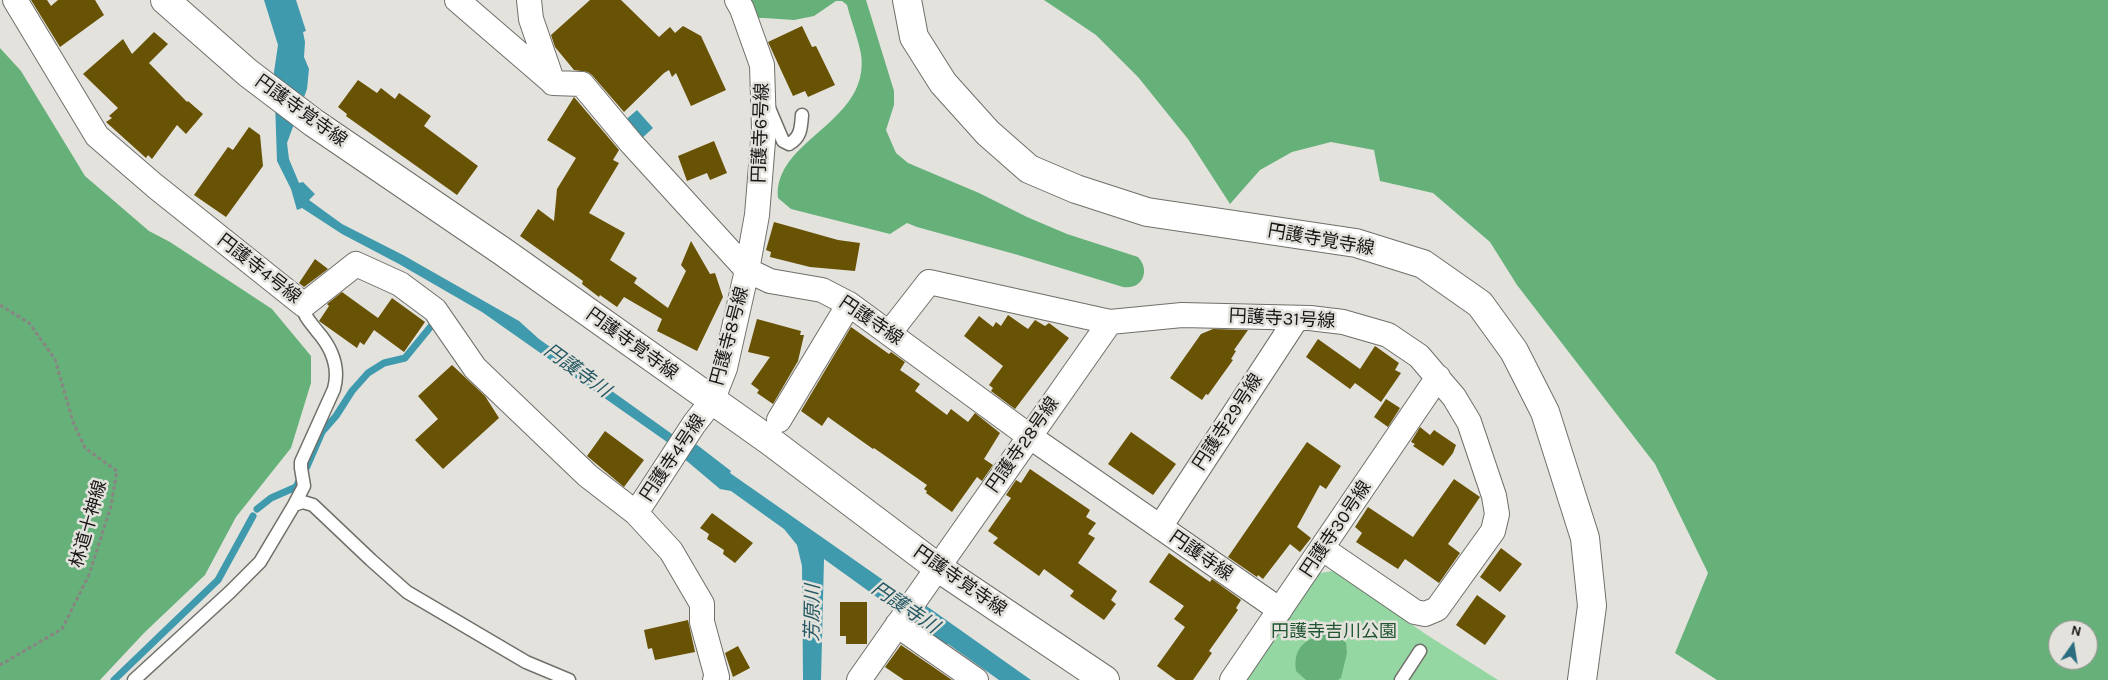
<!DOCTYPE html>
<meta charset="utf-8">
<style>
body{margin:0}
#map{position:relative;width:2108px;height:680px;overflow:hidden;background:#e4e2dd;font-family:Karla,sans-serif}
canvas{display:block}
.north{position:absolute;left:2048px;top:620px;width:50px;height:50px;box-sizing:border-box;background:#e4e2dd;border:1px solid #92908d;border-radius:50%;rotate:13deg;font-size:14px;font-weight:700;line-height:20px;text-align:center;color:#171615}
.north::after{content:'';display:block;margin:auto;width:18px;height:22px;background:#2b6d80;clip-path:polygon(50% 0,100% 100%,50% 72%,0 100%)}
</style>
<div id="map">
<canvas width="2108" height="680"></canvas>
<div class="north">N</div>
</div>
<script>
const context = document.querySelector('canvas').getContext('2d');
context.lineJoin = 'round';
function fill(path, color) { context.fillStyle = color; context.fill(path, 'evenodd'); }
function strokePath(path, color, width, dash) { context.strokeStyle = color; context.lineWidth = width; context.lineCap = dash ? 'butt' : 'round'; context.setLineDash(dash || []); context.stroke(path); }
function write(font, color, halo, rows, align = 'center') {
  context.font = font + ' Karla,"Noto Sans JP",sans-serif'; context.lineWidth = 5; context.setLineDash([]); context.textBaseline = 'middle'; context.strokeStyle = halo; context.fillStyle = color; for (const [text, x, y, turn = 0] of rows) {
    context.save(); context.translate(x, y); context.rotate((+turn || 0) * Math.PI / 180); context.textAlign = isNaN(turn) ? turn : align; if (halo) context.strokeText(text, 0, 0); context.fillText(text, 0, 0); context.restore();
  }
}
fill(new Path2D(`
 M 1333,571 L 1427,635 L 1498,680 L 1240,680 L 1314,574 Z`), '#94d7a3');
fill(new Path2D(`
 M 751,0 L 866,0 L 894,91 L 894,105 L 886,130 L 896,153 L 908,163 L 979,193 L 1027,217 L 1067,234 L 1138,257 C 1151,271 1142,290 1123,287 L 1018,255 L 917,227 L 907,223 L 890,234 L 791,209 L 778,198 C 773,139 871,123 861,54 C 858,38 851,21 847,5 L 842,1 L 836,1 L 814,16 L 794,20 L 764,18 L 758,18 L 754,13 Z
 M 1044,0 L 2108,0 L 2108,680 L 1717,680 L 1675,653 L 1708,573 L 1655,464 L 1517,285 L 1490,242 L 1433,193 L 1380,181 L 1374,150 L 1331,142 L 1292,152 L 1260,170 L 1230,204 L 1188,139 L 1138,77 L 1096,35 ZM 2058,630 L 2088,630 L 2088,660 L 2058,660 Z
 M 0,48 L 21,71 L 85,176 L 149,231 L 170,242 L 272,309 L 311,356 L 311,383 L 291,448 L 236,517 L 205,575 L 144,633 L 100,680 L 0,680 Z
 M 1327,633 L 1338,636 L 1346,643 L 1347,653 L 1341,678 L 1338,680 L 1306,680 L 1296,671 C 1293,647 1305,639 1327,633 Z`), '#66b179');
fill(new Path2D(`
 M 264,0 L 296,0 L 306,31 L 303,32 L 305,42 L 304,57 L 309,69 L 307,89 L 287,143 L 289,159 L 299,183 L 303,182 L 315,194 L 309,200 L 342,224 L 403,255 L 519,321 L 539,339 L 672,434 L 692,441 L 731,471 L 730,473 L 906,596 L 925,605 L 1031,680 L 999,680 L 948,644 L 942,644 L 824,559 L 821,680 L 803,680 L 802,566 L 797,545 L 784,529 L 731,491 L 720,489 L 682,457 L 667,442 L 482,312 L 399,264 L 342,234 L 302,208 L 297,210 L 291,189 L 277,161 L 274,72 L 278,45 Z
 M 637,110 L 653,128 L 639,141 L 622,123 Z`), '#3e9aac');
strokePath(new Path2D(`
 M 305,471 L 322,432 L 336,416 L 352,391 L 368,373 L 384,363 L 405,358 L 432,325
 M 257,509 L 271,498 L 296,487 L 300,479
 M 114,680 L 218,580 L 253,516`), '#3e9aac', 7);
fill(new Path2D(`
 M 31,0 L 47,0 L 51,6 L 58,0 L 95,0 L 104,15 L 60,47 Z
 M 590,0 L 621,0 L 659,37 L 670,27 L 675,33 L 683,26 L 701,36 L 726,90 L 691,106 L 676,73 L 672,77 L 669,70 L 664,73 L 624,112 L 592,75 L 588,72 L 574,70 L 555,47 L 551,35 Z
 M 802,26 L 812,47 L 816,46 L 835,85 L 808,97 L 805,91 L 793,96 L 768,42 Z
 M 154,32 L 168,44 L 149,63 L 187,102 L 188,101 L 203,114 L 186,134 L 177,125 L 152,159 L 148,155 L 146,158 L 106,122 L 112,118 L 109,116 L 118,108 L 83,74 L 123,39 L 132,54 Z
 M 358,80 L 377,93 L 381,88 L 395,99 L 399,93 L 431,116 L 424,126 L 478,166 L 457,195 L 346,116 L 347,114 L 338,107 Z
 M 574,97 L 619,150 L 613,160 L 619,163 L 589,213 L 625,233 L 610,260 L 637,278 L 634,283 L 668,308 L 686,271 L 681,265 L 691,241 L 710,274 L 715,273 L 723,297 L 697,351 L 657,331 L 662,319 L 624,297 L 617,307 L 600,295 L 599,297 L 582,284 L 583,281 L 520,236 L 538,209 L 554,221 L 557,189 L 576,158 L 547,140 Z
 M 249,127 L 260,135 L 263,166 L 226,217 L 194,195 L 228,147 L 233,150 Z
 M 714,141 L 727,173 L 710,180 L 707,173 L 687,181 L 678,156 Z
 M 774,222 L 838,240 L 860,243 L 855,271 L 810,267 L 770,257 L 771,252 L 766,250 Z
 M 315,259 L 328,269 L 304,287 L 299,283 Z
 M 342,292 L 378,318 L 392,298 L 425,322 L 404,352 L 374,330 L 364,345 L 360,342 L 357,348 L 319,321 L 329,306 L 327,304 Z
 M 1008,315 L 1028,329 L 1035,320 L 1045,326 L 1049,323 L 1069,338 L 1015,409 L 991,391 L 993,388 L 989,385 L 1003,366 L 964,336 L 979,316 L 993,327 L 996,322 L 1001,326 Z
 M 757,319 L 801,331 L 800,335 L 804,335 L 798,361 L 773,404 L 757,393 L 759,390 L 751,384 L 770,357 L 748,352 Z
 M 851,327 L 889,354 L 891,352 L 905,362 L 900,370 L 920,384 L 915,391 L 947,415 L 951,409 L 968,422 L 975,413 L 1000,433 L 984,459 L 993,465 L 982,481 L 977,477 L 952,512 L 926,493 L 927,491 L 924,489 L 927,485 L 874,448 L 873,449 L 828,417 L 822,426 L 801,411 Z
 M 1213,329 L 1248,330 L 1234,350 L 1236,351 L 1231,359 L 1233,360 L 1208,395 L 1206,394 L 1202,400 L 1170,378 L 1201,334 Z
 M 1318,339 L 1360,369 L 1375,346 L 1399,363 L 1395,370 L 1401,373 L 1381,402 L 1355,383 L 1350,389 L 1306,357 Z
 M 452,365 L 485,396 L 499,418 L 443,469 L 415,440 L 438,419 L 418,396 Z
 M 1386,399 L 1400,408 L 1388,427 L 1374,417 Z
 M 1420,427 L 1430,435 L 1434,430 L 1456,445 L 1453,453 L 1443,466 L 1413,446 L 1415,444 L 1411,442 Z
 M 605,431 L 644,460 L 624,487 L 587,456 Z
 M 1131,432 L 1176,464 L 1153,495 L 1108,464 Z
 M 1307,442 L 1341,466 L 1326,489 L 1320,485 L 1297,527 L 1311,538 L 1300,552 L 1290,544 L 1263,579 L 1258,575 L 1257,577 L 1228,557 Z
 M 1030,469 L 1090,510 L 1086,517 L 1096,523 L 1088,534 L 1095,538 L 1078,563 L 1117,591 L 1111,600 L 1116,604 L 1104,620 L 1070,596 L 1074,591 L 1044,569 L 1039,576 L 993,543 L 998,538 L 988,531 L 1011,498 L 1006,495 L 1016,480 L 1021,483 Z
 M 1454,479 L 1480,497 L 1448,544 L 1460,553 L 1439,583 L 1405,559 L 1398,569 L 1356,542 L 1362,533 L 1355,527 L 1368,507 L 1413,537 Z
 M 712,513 L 753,543 L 735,563 L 723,554 L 724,550 L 707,539 L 709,534 L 700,528 Z
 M 1501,548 L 1522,564 L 1500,592 L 1480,577 Z
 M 1169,553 L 1210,582 L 1212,579 L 1241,600 L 1236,608 L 1238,610 L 1209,651 L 1212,653 L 1193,680 L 1176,680 L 1157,666 L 1185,627 L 1174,619 L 1184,606 L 1149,582 Z
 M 1477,595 L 1506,616 L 1485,645 L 1456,625 Z
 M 840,602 L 867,602 L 867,644 L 846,644 L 846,636 L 840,636 Z
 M 688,620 L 695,652 L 655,660 L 652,648 L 648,649 L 644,630 Z
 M 901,645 L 952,680 L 904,680 L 885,667 Z
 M 738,646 L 750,668 L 733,677 L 725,653 Z`), '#685204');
const service = new Path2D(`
 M 769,108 L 783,141 L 789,144 C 801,137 801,128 802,115
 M 294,505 L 304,486 L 301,468 L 301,462 L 334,389 C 340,367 332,348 317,331 C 310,322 303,315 302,304
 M 134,680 L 230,592 L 260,562 L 294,505 L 303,502 L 313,505 L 371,560 L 407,592 L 526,662 L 569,680
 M 1401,680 L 1420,651`);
const minor = new Path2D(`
 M 15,0 L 97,136 L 155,186 L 304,305 L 356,264 L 400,284 L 435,310 L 475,368 L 588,476 L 636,513 L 694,424 L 712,401 L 725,368 L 747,270 L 757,215 L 764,129 L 762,65 L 742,9 L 737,0
 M 457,0 L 551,81
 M 529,0 L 531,19 L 553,83 L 582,84 L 632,144 L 747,270 L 770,281 L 822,290 L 849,304 L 1029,436 L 1280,610
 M 890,332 L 929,282 L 1110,322 L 1182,315 L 1310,318 L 1343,322 L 1388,335 L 1419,356 L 1454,397 L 1469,422 L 1494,496 L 1497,514 L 1493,531 L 1437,609 L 1425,614 L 1415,612 L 1323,549
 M 779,420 L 849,304
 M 636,513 L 671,551 L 702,604 L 702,622 L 717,677 L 715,680
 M 1160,527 L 1297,318
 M 897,625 L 976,680
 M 859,680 L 1110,322
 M 1232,680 L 1438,377`);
const tertiary = new Path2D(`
 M 165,0 L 248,73 L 314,123 L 502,251 L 770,441 L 937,567 L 1105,680
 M 907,0 L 914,37 L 943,83 L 988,133 L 1029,169 L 1076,189 L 1147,212 L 1356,243 L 1423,264 L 1480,304 L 1514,351 L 1545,412 L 1585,538 L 1592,606 L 1582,680`);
strokePath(service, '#706f6a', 15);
strokePath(minor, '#706f6a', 26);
strokePath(tertiary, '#706f6a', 30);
strokePath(new Path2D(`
 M 0,305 L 29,323 L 55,359 L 73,422 L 85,448 L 117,471 L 111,506 L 89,575 L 62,629 L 0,665`), '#878683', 3, [4, 2.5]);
strokePath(service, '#fff', 12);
strokePath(minor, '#fff', 24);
strokePath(tertiary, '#fff', 28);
write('18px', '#171615', '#e4e2dd', [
 ["円護寺覚寺線",301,111,36],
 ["円護寺6号線",761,133,-88],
 ["円護寺覚寺線",1321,240,10],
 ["円護寺4号線",259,269,38],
 ["円護寺31号線",1282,319,3],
 ["円護寺線",871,321,34],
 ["円護寺8号線",730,336,-75],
 ["円護寺覚寺線",632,344,36],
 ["円護寺29号線",1228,422,-57],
 ["円護寺28号線",1023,445,-55],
 ["円護寺4号線",673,458,-56],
 ["林道十神線",89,524,-74],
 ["円護寺30号線",1336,529,-56],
 ["円護寺線",1201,556,35],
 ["円護寺覚寺線",960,581,35]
]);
write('18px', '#1f5530', '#e4e2dd', [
 ["円護寺吉川公園",1334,632]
]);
write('italic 19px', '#265963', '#e4e2dd', [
 ["円護寺川",577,371,36],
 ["円護寺川",905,608,34],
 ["芳原川",813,613,-89]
]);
</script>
